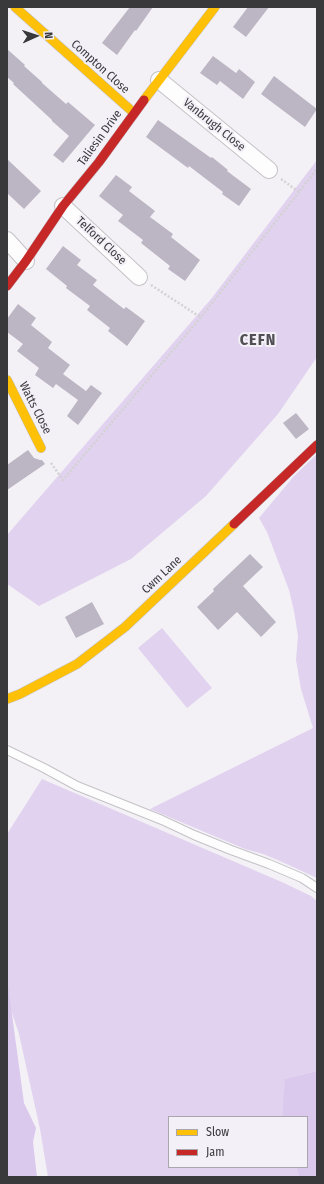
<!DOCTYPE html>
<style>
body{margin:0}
#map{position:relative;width:324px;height:1184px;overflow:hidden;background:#f3f1f6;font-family:"Fira Sans Condensed",sans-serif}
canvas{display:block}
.frame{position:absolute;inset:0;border:8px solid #39383b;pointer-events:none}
.legend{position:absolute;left:168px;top:1116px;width:140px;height:52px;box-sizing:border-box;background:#f3f0f7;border:1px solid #a9a6ac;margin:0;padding:5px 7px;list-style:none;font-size:12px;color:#39383b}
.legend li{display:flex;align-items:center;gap:8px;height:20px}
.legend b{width:20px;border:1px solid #a9a6ac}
.north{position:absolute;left:16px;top:16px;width:40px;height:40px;-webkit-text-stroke:3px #f3f0f7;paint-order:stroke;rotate:87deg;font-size:11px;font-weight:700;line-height:16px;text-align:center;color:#39383b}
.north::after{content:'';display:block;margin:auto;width:14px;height:18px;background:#39383b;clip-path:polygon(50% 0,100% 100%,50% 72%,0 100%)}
</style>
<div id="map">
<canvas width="324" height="1184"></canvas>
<div class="frame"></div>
<ul class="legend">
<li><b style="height:5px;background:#ffc107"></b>Slow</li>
<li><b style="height:5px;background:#c62828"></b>Jam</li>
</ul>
<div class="north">N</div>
</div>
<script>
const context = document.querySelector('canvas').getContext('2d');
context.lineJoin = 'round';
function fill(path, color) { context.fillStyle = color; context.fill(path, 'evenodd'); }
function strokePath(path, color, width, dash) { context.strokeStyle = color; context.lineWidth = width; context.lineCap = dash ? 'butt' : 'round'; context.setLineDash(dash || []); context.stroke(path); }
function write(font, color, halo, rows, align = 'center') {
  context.font = font + ' "Fira Sans Condensed",sans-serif'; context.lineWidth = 4; context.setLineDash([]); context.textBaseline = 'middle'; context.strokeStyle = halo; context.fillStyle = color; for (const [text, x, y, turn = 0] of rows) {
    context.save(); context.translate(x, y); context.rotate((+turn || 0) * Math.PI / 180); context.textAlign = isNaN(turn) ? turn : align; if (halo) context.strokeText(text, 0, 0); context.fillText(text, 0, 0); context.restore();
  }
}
fill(new Path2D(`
 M 317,160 L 317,357 L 278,414 L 206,496 L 131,559 L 39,606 L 7,584 L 7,535 L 211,299 Z
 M 317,454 L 317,878 L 280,861 L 263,854 L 245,849 L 150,809 L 313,728 L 301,689 L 296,660 L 298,636 L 294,611 L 289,590 L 267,532 L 259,518 L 294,476 Z
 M 162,628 L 212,688 L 187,708 L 138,648 Z
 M 42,779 L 284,883 L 311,896 L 317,901 L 317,1071 L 286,1079 L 282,1117 L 169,1117 L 169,1167 L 296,1167 L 299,1177 L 48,1177 L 40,1129 L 19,1034 L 7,998 L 7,834 Z`), '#e1d2ef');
fill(new Path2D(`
 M 7,985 L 8,985 L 24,1103 L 36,1128 L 33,1142 L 37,1177 L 7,1177 Z
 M 317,1071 L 317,1177 L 299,1177 L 296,1167 L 307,1167 L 307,1117 L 282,1117 L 285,1079 Z`), '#dbc8ed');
fill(new Path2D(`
 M 130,7 L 153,7 L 136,31 L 135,30 L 117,55 L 102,43 Z
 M 248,7 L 269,7 L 246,37 L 233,27 Z
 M 7,49 L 25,65 L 24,66 L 42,82 L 42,83 L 66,104 L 68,102 L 95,125 L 63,163 L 53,155 L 69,136 L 52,121 L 52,120 L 13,84 L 14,83 L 7,77 Z
 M 213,56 L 236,73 L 239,69 L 255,82 L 243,99 L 220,81 L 217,85 L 200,73 Z
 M 274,76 L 317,109 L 305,127 L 261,94 Z
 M 158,120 L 211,158 L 212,157 L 228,170 L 227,171 L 251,189 L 239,206 L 222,194 L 223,192 L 189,166 L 188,168 L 146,137 Z
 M 7,159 L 41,191 L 24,209 L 7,193 Z
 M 116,175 L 132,187 L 129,191 L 155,211 L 150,217 L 173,234 L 171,237 L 200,260 L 185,281 L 168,269 L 170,266 L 141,243 L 143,240 L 118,221 L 123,215 L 99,196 Z
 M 63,246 L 81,260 L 77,265 L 97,280 L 93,285 L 124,309 L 126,307 L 145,321 L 127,346 L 108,331 L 110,328 L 87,310 L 90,306 L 66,288 L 67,286 L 46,269 Z
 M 18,304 L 36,318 L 31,325 L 52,342 L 48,348 L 70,365 L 63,374 L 86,391 L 91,385 L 102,393 L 78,425 L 67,416 L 78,400 L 56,384 L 53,388 L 35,375 L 39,368 L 17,351 L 23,344 L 7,332 L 7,319 Z
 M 296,413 L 309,429 L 296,439 L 283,423 Z
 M 28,450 L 34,458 L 40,460 L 42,460 L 45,464 L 7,490 L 7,465 Z
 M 250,554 L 263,567 L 243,586 L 276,622 L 261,637 L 237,612 L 218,630 L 197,607 L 214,591 L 213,589 Z
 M 92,602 L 104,624 L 76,638 L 65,617 Z`), '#bcb5c3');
const lane = new Path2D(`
 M 7,750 L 44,768 L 77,786 L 162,820 L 194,835 L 231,850 L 269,864 L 302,878 L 317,888`);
const street = new Path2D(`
 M 159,80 L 269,170
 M 63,206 L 139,277
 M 7,240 L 26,261`);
const slow = new Path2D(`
 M 15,7 L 134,113
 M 144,100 L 215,7
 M 7,380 L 41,448
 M 7,699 L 20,694 L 77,664 L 125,627 L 234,524`);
const jam = new Path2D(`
 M 7,286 L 26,261 L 63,206 L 99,162 L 144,100
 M 234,524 L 317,445`);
strokePath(lane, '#c4c2c6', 10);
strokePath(street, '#c4c2c6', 18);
strokePath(slow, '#c4c2c6', 10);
strokePath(jam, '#c4c2c6', 10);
strokePath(new Path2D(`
 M 281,179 L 299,192 L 317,169
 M 151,285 L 197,315 L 202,316 L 299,192
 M 51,463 L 63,480 L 202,316`), '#d3d2d3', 2.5, [2, 2]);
strokePath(lane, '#fdfdfe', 8);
strokePath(street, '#fdfdfe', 16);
strokePath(slow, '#ffc107', 9);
strokePath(jam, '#c62828', 9);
write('12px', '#39383b', '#f3f0f7', [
 ["Compton Close",100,67,42],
 ["Vanbrugh Close",214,125,39],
 ["Taliesin Drive",100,138,-54],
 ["Telford Close",101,241,43],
 ["Watts Close",35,408,63],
 ["Cwm Lane",162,575,-43]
]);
context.letterSpacing = '1px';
write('bold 16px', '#514e54', '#f3f0f7', [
 ["CEFN",258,341]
]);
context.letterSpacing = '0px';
</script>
